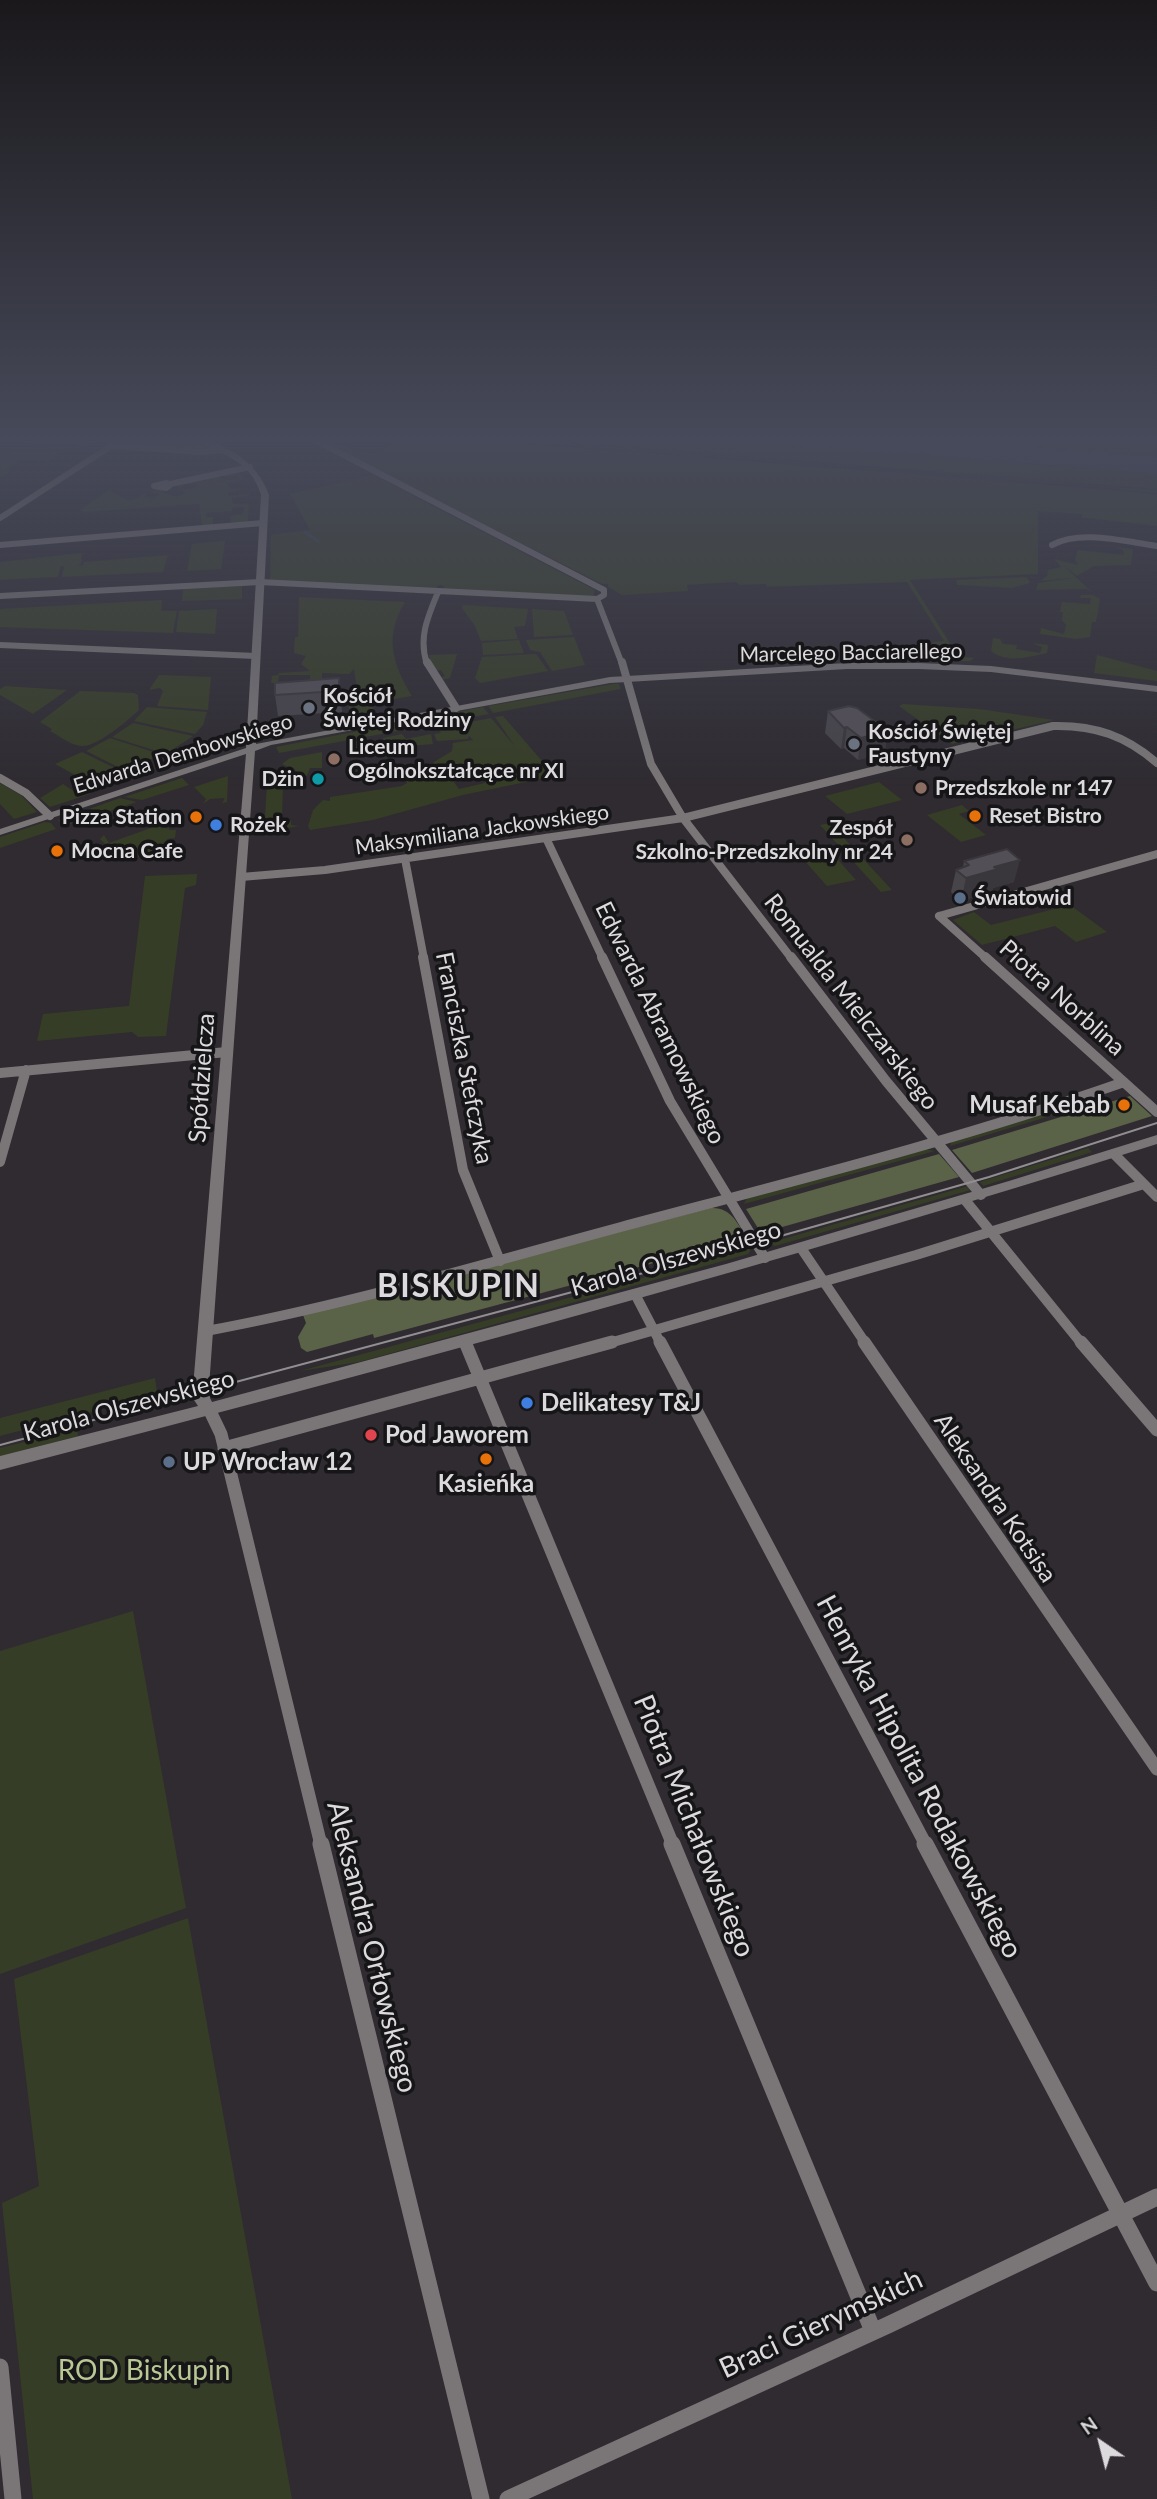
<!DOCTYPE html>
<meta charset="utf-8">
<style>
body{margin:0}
#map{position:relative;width:1157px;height:2499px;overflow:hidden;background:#2f2b31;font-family:Lato,sans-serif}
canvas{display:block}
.north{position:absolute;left:1066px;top:2408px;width:70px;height:70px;-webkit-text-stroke:5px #161517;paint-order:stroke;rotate:325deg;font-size:19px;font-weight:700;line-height:28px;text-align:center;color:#dddade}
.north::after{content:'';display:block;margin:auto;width:24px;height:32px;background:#dddade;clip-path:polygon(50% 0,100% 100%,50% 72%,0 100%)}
</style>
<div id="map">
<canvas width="1157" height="2499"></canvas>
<div class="north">N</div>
</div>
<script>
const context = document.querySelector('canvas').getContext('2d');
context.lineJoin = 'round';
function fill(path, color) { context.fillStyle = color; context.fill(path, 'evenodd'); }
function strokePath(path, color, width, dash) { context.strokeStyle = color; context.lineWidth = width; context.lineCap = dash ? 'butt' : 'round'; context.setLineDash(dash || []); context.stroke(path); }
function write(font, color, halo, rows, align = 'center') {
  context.font = font + ' Lato,sans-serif'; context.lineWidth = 7; context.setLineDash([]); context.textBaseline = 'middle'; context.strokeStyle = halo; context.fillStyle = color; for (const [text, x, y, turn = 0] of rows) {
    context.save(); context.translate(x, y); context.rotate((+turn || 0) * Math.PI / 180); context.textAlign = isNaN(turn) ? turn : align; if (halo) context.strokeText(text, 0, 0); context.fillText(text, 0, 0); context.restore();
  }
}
fill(new Path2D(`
 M 0,437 L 95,437 L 86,446 L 0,441 Z
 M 323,437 L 455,438 L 1134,492 L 1157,495 L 1157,526 L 1087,518 L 1082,518 L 1082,514 L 1038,511 L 1038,574 L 910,580 L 958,656 L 974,658 L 970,661 L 942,661 L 941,656 L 953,655 L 947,645 L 934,645 L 932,642 L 944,641 L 907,582 L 768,587 L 765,584 L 739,585 L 736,582 L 687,585 L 688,591 L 622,595 L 608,587 L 608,584 L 602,584 L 314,438 L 374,454 L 395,442 L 335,440 Z
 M 458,437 L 489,437 L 1157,491 L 1157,493 L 1043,481 Z
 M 505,437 L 701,437 L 1157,474 L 1157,489 Z
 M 906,437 L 1157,437 L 1157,457 Z
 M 0,450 L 60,453 L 48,461 L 20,460 L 6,470 L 11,471 L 0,478 Z
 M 239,472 L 245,480 L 226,483 L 231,489 L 248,488 L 228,493 L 228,496 L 249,494 L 249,496 L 232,498 L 233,504 L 249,503 L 248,522 L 231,523 L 230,516 L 242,514 L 244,510 L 243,507 L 232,508 L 232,511 L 206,513 L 206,517 L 213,517 L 213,525 L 202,525 L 199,504 L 84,512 L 80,510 L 109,490 L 129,501 L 147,493 L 144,497 L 154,499 L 159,494 L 150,493 L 154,490 L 163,490 L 164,493 L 177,497 L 186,493 L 180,489 L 191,489 L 198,485 L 185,484 L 182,488 L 173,486 L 175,485 L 200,480 L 206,482 L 205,479 L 219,476 L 221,481 L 238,478 L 236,475 L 226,478 L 223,475 Z
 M 373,475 L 595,590 L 593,597 L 442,590 L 444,586 L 439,585 L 435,590 L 270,580 L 271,535 L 310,530 L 290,494 Z
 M 225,541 L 221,569 L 187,571 L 192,544 Z
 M 1115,547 L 1133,549 L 1131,565 L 1094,566 L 1077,576 L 1063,565 L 1092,592 L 1087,589 L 1036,590 L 1038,583 L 1072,578 L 1040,581 L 1047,576 L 1048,570 L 1061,567 L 1054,559 L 1078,565 L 1075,559 L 1078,550 L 1124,555 L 1123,550 Z
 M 82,553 L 81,564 L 77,566 L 83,565 L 84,562 L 168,555 L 163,572 L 62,577 L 64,566 L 61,566 L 58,577 L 0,580 L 0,562 Z
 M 1027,577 L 1030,583 L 1012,588 L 957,585 L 956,580 Z
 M 242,586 L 242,599 L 182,601 L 183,589 Z
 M 1081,595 L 1093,595 L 1100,599 L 1096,622 L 1092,622 L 1090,637 L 1076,639 L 1040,634 L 1041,628 L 1064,634 L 1066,625 L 1062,620 L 1063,612 L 1060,612 L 1062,602 L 1090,604 L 1091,598 L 1080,598 Z
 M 299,597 L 405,602 C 384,636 392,664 412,696 L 370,703 L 378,715 L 349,716 L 349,699 L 357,689 L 354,669 L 349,674 L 322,673 L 322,689 L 310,681 L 310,675 L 279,675 L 278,683 L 271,683 L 272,676 L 278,675 L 279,673 L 310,671 L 301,664 L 306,656 L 294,653 L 295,637 L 298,637 Z
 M 162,600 L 161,611 L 177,611 L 173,633 L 0,627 L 0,609 Z
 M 463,605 L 528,609 L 525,626 L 514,627 L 518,639 L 481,641 L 475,626 L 462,608 Z
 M 217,609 L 215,634 L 176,632 L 179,611 Z
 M 532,609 L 564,611 L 573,635 L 534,637 Z
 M 574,637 L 585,665 L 552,671 L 540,652 L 530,650 L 526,640 Z
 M 993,638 L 1000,639 L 1003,644 L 1017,645 L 1016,649 L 1040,653 L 1042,647 L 1032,643 L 1048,645 L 1047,653 C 1028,657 1007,664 991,651 Z
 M 519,640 L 524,653 L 483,655 L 482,643 Z
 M 457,654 L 450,678 L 442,680 L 440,678 L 445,676 L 441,670 L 434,671 L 429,655 Z
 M 536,654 L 548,671 L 480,683 L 475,678 L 482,657 Z
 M 1097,655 L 1157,671 L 1157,681 L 1094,673 Z
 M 159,675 L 211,677 L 208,710 L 157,706 L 163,691 L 160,688 L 149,690 Z
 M 613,684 L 619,684 L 621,689 L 493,713 L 488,706 Z
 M 5,686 L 67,690 L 33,714 L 0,695 L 0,689 Z
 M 80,691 L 134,693 L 138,695 L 139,710 C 128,720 96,748 81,746 C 71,745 59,736 50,731 L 52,729 L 40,722 Z
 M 903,704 L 979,709 L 1054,720 L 952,744 L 899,706 Z
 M 147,707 L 207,712 L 203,725 L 195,734 L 134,721 Z
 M 483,707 L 489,714 L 279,753 L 276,747 Z
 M 503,716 L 555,776 L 463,795 L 373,820 L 310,830 L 308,826 L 313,810 L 323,800 L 330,801 L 330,797 L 402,786 L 407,783 L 407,778 L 418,773 L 455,780 L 453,781 L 459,789 L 485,783 L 479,775 L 456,779 L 421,770 L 452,751 L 453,743 L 473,740 L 469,736 L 468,739 L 437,741 L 434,734 L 441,733 L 438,728 L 491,718 L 514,745 L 495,717 Z
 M 133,723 L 193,736 L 166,754 L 112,737 Z
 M 402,734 L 406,739 L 431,734 L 433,744 L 348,751 L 347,748 L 386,745 L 383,738 Z
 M 110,738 L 163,755 L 122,769 L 86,751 Z
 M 82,752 L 119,770 L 86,781 L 55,764 Z
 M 322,752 L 322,768 L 310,768 L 307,776 L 282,764 L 290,758 Z
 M 228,776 L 227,802 L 222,803 L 225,798 L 210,799 L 203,804 L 206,799 L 194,787 Z
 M 182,778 L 189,785 L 142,800 L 124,797 Z
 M 879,782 L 902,800 L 847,814 L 825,796 Z
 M 0,783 L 22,796 L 37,812 L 14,819 L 0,804 Z
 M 283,783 L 282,821 L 291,821 L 291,825 L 299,826 L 264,832 L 267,784 Z
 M 63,784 L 78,794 L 87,791 L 90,794 L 50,807 L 40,798 Z
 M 120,798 L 137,802 L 64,826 L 58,820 Z
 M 962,805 L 969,811 L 959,814 L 986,835 L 961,842 L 927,815 Z
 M 45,822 L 51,823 L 56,829 L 0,848 L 0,837 Z
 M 830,823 L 892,890 L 881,892 L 820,825 Z
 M 159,825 L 162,828 L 169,828 L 169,830 L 176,830 L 175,838 L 167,839 L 165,847 L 173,848 L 172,851 L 163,853 L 164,858 L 171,858 L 170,861 L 151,860 L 112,851 L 100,839 L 104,835 L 109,843 Z
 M 831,852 L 856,880 L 827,886 L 802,858 Z
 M 197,874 L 196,885 L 185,888 L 166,1036 L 138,1037 L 132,1032 L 37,1041 L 43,1014 L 129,1006 L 145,876 Z
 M 1070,905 L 1107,932 L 1076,942 L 1055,926 L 982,945 L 953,920 L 974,912 L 991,925 Z
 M 1078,1103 L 1084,1106 L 950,1146 L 952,1141 Z
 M 1088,1148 L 1092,1152 L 983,1186 L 980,1182 Z
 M 924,1149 L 935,1151 L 744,1204 L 747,1198 Z
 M 968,1186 L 970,1190 L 775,1246 L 769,1243 Z
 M 752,1248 L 748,1254 L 359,1362 L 300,1371 Z
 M 155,1378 L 157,1392 L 176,1390 L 0,1436 L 0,1418 Z
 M 77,1429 L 78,1436 L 0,1456 L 0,1448 Z
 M 133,1611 L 186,1908 L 0,1974 L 0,1651 Z
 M 188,1918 L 292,2499 L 33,2499 L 2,2203 L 39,2186 L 14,1979 Z`), '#363d26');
fill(new Path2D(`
 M 164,438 L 193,441 L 210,449 L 114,445 L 124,439 Z
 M 1130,1096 L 1152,1116 L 972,1173 L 952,1150 Z
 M 939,1154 L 959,1177 L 761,1233 L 746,1209 Z
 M 711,1208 C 731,1207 737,1223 747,1238 L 374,1338 L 373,1334 L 307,1352 L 301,1348 L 298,1337 L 306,1323 L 303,1315 Z`), '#5a6247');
fill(new Path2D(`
 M 701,437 L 906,437 L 1157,457 L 1157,474 Z`), '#314256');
strokePath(new Path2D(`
 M 305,532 L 318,541`), '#314256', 2.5);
strokePath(new Path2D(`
 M 309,437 L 604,590 L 604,595 L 597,599
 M 110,446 L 202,452 L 221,450
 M 167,483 L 170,485 L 166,488 L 154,486 Z
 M 170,484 L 250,467
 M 0,518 L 108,448 L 117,437
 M 0,545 L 263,523
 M 1052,545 C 1081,529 1126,542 1157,546
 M 0,596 L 260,582 L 597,599
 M 597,599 L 622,664
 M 0,645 L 256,656
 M 427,664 C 418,638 428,616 438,592`), '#7a7677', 6);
strokePath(new Path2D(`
 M 427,662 L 456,708
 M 622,662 L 651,764 L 683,818 L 792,959
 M 0,778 L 26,793 L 50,816
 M 546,838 L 603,959
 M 405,859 L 424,959
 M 241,877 L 325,870 L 683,818 L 1053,726 C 1095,725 1126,736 1157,763
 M 939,916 L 987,959
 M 939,916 L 1157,854`), '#7a7677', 8);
strokePath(new Path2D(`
 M 423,957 L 463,1170 L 500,1261
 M 602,957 L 670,1101 L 765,1258
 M 791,957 L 886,1081 L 981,1195
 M 985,957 L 1157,1112
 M 0,1073 L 227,1052
 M 1114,1154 L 1157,1197
 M 0,1162 L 26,1070
 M 965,1200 L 1082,1344
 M 801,1248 L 866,1344
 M 635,1294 L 661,1344
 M 206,1331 C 347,1305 483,1264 621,1227 C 790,1182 959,1140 1124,1082
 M 465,1341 L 466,1344
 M 606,1344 L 916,1255 L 1144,1184`), '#7a7677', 10);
strokePath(new Path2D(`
 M 465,1342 L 673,1845
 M 660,1342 L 926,1845
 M 864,1342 L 1157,1769
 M 1081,1342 L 1157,1430
 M 209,1409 L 221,1434 L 321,1845
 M 224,1448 L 612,1342`), '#7a7677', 13);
strokePath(new Path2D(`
 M 321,1844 L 481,2499
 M 672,1844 L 873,2331
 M 925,1844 L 1157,2283
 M 0,2367 L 13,2499
 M 508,2499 L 888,2325 L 1157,2197`), '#7a7677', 17);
fill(new Path2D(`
 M 184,437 C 219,437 258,461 269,495 L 256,744 L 610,677 L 847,663 L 919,663 L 991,666 L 1157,686 L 1157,692 L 991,672 L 919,669 L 847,669 L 610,683 L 271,745 L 255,751 L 209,1387 L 210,1398 L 212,1402 L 726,1264 L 1009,1181 L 1157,1135 L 1157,1144 C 775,1265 388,1369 0,1470 L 0,1456 L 198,1406 L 194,1400 L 193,1387 L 246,754 L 0,835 L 0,829 L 246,748 L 261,495 C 250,457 215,452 184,437 Z`), '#7a7677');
strokePath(new Path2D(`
 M 0,1445 L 763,1241 L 989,1177 L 1157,1123`), '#918e92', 2);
fill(new Path2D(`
 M 339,678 L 342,712 L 278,716 L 275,695 Z
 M 828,711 L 885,753 L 858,760 L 844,748 L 841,749 L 825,733 Z
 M 964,861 L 1014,882 L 993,888 L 992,892 L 961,901 L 951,892 L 956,870 L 963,867 Z`), '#47444a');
fill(new Path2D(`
 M 847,727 L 844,748 L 841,749 L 844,728 Z
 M 888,731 L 885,753 L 858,760 L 861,738 Z
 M 1020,860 L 1014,882 L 993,888 L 992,892 L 961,901 L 966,878 L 994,867 Z`), '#3a373c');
const building = new Path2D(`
 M 339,678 L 339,691 L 275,695 L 275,683 Z
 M 849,706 L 857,708 L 888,731 L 861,738 L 847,727 L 844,728 L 828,711 Z
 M 1007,849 L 1020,860 L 994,867 L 998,869 L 966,878 L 956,870 L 969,865 L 964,861 Z`);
fill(building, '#534f56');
strokePath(building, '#3a373c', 2);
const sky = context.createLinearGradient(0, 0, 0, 787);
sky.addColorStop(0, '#1a181b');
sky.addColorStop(0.56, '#474a5a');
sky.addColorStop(1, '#474a5a00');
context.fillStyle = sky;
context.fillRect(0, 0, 1157, 787);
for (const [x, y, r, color] of [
 [309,708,7,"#6b7280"],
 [854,744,7,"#6b7280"],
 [334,759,7,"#8d6e63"],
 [318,779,7,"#0f9aa8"],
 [921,788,7,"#8d6e63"],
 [975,816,7,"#e8710a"],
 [196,817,7,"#e8710a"],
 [216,825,7,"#3f7fe0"],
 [907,840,7,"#8d6e63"],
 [57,851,7,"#e8710a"],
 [960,898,7,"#5c6f8a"],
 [1124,1105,7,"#e8710a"],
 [527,1403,7,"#3f7fe0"],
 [371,1435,7,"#e0444e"],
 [486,1459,7,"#e8710a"],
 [169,1462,7,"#5c6f8a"]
]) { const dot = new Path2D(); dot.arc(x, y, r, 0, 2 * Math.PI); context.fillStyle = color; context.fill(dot); strokePath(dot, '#161517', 2.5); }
write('21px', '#dddade', '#161517', [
 ["Marcelego Bacciarellego",851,653,-1],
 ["Edwarda Dembowskiego",183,754,-17],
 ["Maksymiliana Jackowskiego",482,830,-8]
]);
write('bold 21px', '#dddade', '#161517', [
 ["Kościół",323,696],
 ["Świętej Rodziny",323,720],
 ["Kościół Świętej",868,732],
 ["Faustyny",868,756],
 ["Liceum",348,747],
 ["Ogólnokształcące nr XI",348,771],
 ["Dżin",304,779,"right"],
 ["Przedszkole nr 147",935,788],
 ["Reset Bistro",989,816],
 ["Pizza Station",182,817,"right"],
 ["Rożek",230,825],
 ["Zespół",893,828,"right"],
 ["Szkolno-Przedszkolny nr 24",893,852,"right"],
 ["Mocna Cafe",71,851],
 ["Światowid",974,898]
], 'left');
write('24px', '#dddade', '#161517', [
 ["Piotra Norblina",1062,998,42],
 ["Romualda Mielczarskiego",851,1002,52],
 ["Edwarda Abramowskiego",660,1023,64],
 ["Franciszka Stefczyka",464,1058,79],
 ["Spółdzielcza",202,1078,-86],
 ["Karola Olszewskiego",676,1259,-16],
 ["Karola Olszewskiego",129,1406,-15],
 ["Aleksandra Kotsisa",995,1498,56]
]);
write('bold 24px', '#dddade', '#161517', [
 ["Musaf Kebab",1110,1105,"right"],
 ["Delikatesy T&J",541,1403],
 ["Pod Jaworem",385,1435],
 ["UP Wrocław 12",183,1462],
 ["Kasieńka",486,1484,"center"]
], 'left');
write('28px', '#dddade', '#161517', [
 ["Henryka Hipolita Rodakowskiego",919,1777,62],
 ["Piotra Michałowskiego",694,1826,68],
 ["Aleksandra Orłowskiego",372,1947,76],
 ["Braci Gierymskich",821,2324,-25]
]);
write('28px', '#b8c793', '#161517', [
 ["ROD Biskupin",144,2371]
]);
context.letterSpacing = '2px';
write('bold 32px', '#dddade', '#161517', [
 ["BISKUPIN",459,1287]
]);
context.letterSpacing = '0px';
</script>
